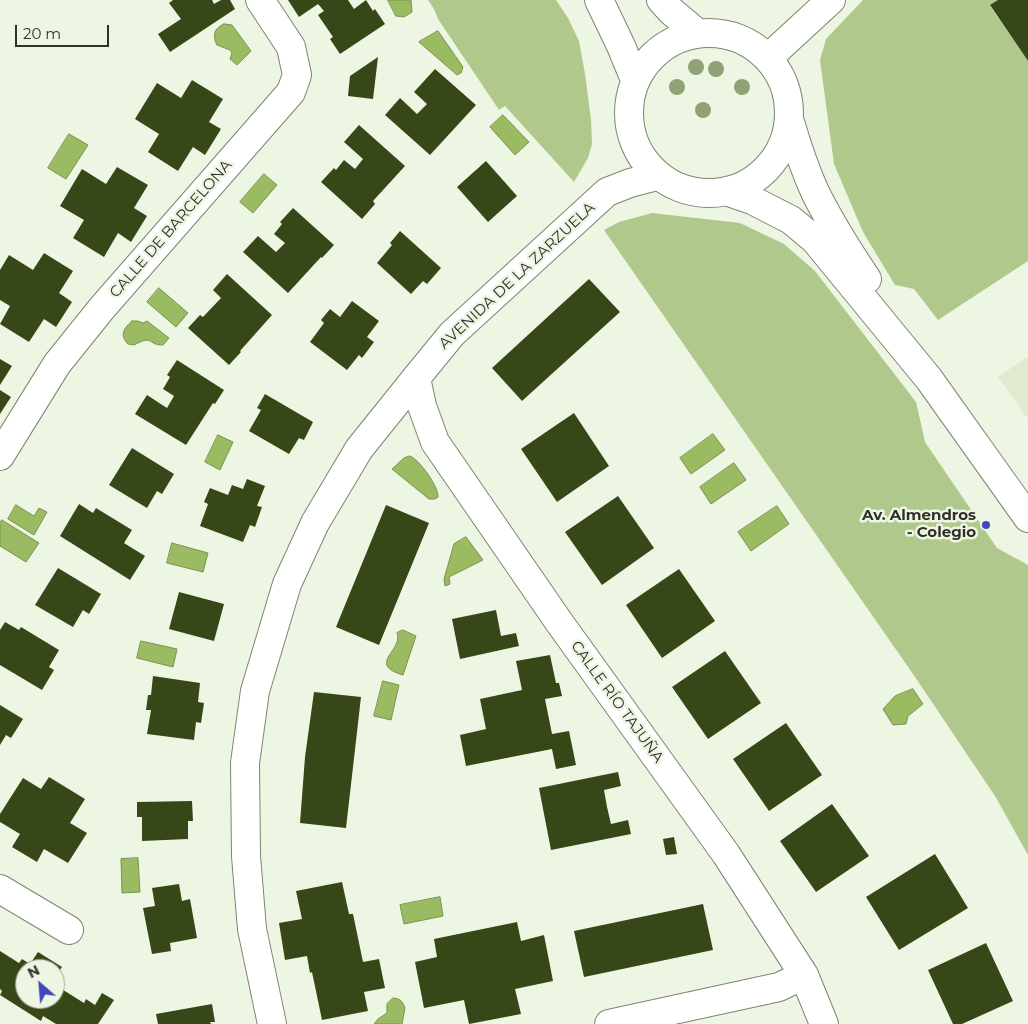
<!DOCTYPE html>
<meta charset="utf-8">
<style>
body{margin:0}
#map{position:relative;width:1028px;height:1024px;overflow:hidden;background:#edf6e2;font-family:Montserrat,sans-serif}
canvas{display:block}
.north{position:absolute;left:15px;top:959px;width:50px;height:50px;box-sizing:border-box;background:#edf6e2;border:1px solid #a1a798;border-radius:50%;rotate:333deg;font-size:14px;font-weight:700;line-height:20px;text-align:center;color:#2e312a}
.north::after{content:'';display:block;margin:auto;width:18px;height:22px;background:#4347bc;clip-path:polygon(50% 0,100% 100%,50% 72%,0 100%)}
.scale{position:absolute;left:15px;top:25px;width:94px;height:22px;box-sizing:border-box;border:2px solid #2e312a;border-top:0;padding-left:6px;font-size:15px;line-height:18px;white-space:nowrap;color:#2e312a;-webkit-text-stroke:4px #edf6e2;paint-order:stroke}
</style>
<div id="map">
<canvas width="1028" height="1024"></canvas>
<div class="north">N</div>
<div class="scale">20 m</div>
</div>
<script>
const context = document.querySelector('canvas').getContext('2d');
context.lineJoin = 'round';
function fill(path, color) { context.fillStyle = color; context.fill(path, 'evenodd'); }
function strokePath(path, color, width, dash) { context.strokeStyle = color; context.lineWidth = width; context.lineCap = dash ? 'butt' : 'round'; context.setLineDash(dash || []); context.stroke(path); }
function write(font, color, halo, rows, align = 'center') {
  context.font = font + ' Montserrat,sans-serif'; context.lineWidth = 5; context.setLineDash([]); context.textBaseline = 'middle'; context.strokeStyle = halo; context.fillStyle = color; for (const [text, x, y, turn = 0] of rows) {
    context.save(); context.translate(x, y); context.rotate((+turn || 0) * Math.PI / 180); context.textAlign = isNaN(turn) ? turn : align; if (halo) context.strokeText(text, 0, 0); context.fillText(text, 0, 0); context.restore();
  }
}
fill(new Path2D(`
 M 1028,356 L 1028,419 L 998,377 Z`), '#dfead0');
fill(new Path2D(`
 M 428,0 L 556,0 L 568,18 L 579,41 L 585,74 L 591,120 L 592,144 L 588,158 L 574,182 L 505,106 L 499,110 L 438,19 L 434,9 Z
 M 863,0 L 998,0 L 990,6 L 1028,61 L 1028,261 L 938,320 L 914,289 L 895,285 L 863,232 L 834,164 L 820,60 L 826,39 Z
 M 652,213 L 740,223 L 784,244 L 815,271 L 916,402 L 925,442 L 997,548 L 1028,565 L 1028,855 L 995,796 L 913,674 L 604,230 L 619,222 Z`), '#b1c88c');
const water = new Path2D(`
 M 388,0 L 411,0 L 412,12 L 404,17 L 396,16 Z
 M 224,24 L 232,25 L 251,51 L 237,65 L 230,59 L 232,53 L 230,50 L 217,45 C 212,36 214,28 224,24 Z
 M 438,31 L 463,67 L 461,73 L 457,75 L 419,42 Z
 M 503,115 L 529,142 L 515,155 L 490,127 Z
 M 69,134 L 88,145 L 66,179 L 48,168 Z
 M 264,174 L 277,185 L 253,213 L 240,202 Z
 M 159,288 L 188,313 L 176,327 L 147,302 Z
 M 132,321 L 138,321 L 143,323 L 147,321 L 169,338 L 163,345 C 146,345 155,334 134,345 L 128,344 C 119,335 124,328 132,321 Z
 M 713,434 L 725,450 L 691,474 L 680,458 Z
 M 218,435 L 233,442 L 220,470 L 205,462 Z
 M 410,456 C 419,459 439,487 438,497 L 435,499 L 429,499 L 392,469 L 404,458 Z
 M 734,463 L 746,480 L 711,504 L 700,487 Z
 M 16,505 L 34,516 L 39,508 L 47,512 L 34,535 L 8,519 Z
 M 777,506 L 789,524 L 751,551 L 738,532 Z
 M 2,520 L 39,543 L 26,562 L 0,546 L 0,523 Z
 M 466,537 L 483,560 L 449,577 L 450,584 L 445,586 L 444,579 L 454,544 Z
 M 172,543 L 208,553 L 203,572 L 167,563 Z
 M 403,630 L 416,636 L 403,675 C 366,664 404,650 397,633 Z
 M 141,641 L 177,649 L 173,667 L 137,658 Z
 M 383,681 L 399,685 L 391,720 L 374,716 Z
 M 913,689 L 923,704 L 908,716 L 906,724 L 893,725 L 883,709 L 895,696 Z
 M 138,858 L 140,892 L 122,893 L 121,859 Z
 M 440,897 L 443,916 L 404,924 L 400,905 Z
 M 393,998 C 400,998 403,1002 405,1008 L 402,1024 L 374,1024 L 378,1019 L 387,1013 L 387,1004 Z`);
fill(water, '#9abb61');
strokePath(water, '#7a9250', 1);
fill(new Path2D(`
 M 173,0 L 212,0 L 214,4 L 221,0 L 230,0 L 235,9 L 170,52 L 158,34 L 181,19 L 169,3 Z
 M 288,0 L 348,0 L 354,9 L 366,0 L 373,11 L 375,9 L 385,24 L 340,54 L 330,39 L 333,37 L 318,15 L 324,11 L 318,4 L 299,17 Z
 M 998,0 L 1028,0 L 1028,61 L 990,5 Z
 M 378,57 L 373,99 L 348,96 L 350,76 Z
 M 435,69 L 476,105 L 430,155 L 385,115 L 400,98 L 417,114 L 427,104 L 414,92 Z
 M 192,80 L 223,99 L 209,122 L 221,129 L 205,155 L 193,147 L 178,171 L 148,152 L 159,134 L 135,119 L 157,83 L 181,98 Z
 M 359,125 L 405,166 L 373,201 L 375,204 L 362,219 L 321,182 L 334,168 L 336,170 L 344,160 L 355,169 L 363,159 L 344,142 Z
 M 486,161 L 517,196 L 488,222 L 457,187 Z
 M 117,167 L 148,185 L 134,208 L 147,216 L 131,242 L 118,233 L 104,257 L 73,238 L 84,220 L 60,206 L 82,169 L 106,184 Z
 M 293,208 L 334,245 L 322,258 L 321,257 L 288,293 L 243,252 L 258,236 L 276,252 L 285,243 L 274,234 L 282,224 L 280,222 Z
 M 400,231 L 441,268 L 427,284 L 423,281 L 411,294 L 377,263 L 392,245 L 390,243 Z
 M 44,253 L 73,271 L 59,293 L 72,302 L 56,327 L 44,319 L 29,342 L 0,324 L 10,306 L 0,300 L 0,270 L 9,255 L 33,270 Z
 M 227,274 L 272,315 L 240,351 L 241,352 L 229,365 L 188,328 L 200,315 L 203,317 L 221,298 L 213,290 Z
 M 589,279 L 620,312 L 522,401 L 492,368 Z
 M 352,301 L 379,321 L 367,337 L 374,342 L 362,358 L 359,355 L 347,370 L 310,342 L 324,323 L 321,320 L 330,309 L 340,317 Z
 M 0,359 L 12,366 L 0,385 Z
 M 177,360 L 224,390 L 215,404 L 213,403 L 186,445 L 135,414 L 147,395 L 167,408 L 174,396 L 163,389 L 170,377 L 167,375 Z
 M 0,390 L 11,397 L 0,414 Z
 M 265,394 L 313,422 L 304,440 L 299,438 L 289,454 L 249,431 L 261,410 L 257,408 Z
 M 574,413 L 609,466 L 557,502 L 521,449 Z
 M 132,448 L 174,474 L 162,494 L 157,491 L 147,508 L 109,485 Z
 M 247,479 L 265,486 L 257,506 L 262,507 L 255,527 L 250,525 L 243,542 L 200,526 L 208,504 L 204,502 L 210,488 L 228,495 L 232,485 L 243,489 Z
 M 618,496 L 654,548 L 602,585 L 565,532 Z
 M 79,504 L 93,513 L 96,508 L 132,530 L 124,543 L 145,556 L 130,580 L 60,536 Z
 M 386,505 L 429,523 L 379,645 L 336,627 Z
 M 58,568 L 101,594 L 89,614 L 83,610 L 73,627 L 35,605 Z
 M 679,569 L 715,621 L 662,658 L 626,605 Z
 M 179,592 L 224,604 L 214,641 L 169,629 Z
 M 496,610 L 501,636 L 516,633 L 519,646 L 460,659 L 452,619 Z
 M 5,622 L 19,630 L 21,627 L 59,650 L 49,667 L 54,670 L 42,690 L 0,665 L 0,630 Z
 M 725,651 L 761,703 L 708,739 L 672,687 Z
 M 550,655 L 556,683 L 559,683 L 562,696 L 545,699 L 552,734 L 569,731 L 576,765 L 556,769 L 552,749 L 466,766 L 460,735 L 486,729 L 480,699 L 522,690 L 516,661 Z
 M 153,676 L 200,683 L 198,702 L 204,703 L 201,723 L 196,722 L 194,740 L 147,734 L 151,710 L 146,710 L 148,695 L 151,695 Z
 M 314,692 L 361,697 L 346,828 L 300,823 L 305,757 Z
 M 0,705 L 23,719 L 11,738 L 6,735 L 0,745 Z
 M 786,723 L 822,775 L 769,811 L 733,759 Z
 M 618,772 L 621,786 L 604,790 L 607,807 L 611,824 L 628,820 L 631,834 L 551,850 L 539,788 Z
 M 49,777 L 85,799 L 70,823 L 87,833 L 68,863 L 44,849 L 37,862 L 12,847 L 20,834 L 0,822 L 0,814 L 23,778 L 41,789 Z
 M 192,801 L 193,821 L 188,821 L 188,839 L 142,841 L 142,817 L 137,817 L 137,802 Z
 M 832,804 L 869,856 L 816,892 L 780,841 Z
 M 674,837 L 677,854 L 666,855 L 663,839 Z
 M 935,854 L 968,908 L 899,950 L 866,897 Z
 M 342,882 L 349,914 L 353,914 L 363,962 L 379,959 L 385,988 L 364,992 L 368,1011 L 322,1020 L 312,972 L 310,973 L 307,956 L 285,960 L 279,923 L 302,919 L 296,891 Z
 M 179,884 L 182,901 L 190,899 L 197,938 L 170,943 L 171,951 L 152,954 L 143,908 L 155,906 L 152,888 Z
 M 703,904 L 713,950 L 584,977 L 574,931 Z
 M 517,922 L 521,941 L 544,935 L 553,981 L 515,989 L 521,1014 L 469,1024 L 464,1000 L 424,1008 L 415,962 L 437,957 L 434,939 Z
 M 986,943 L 1013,1001 L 962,1024 L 953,1024 L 928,970 Z
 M 0,951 L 19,963 L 22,959 L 30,964 L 38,952 L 62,967 L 55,978 L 55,969 L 25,969 L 25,999 L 55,999 L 55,980 L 63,985 L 60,988 L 84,1003 L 86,999 L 95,1005 L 102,993 L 114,1000 L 98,1024 L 56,1024 L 43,1016 L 41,1021 L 0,995 L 2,991 L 0,989 Z
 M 212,1004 L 215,1022 L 210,1022 L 211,1024 L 158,1024 L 156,1014 Z`), '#374717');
const minor = new Path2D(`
 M 768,58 L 831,0
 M 416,378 L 422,406 L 435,442 L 559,622 L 726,854 L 804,975 L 824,1024
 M 0,456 L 57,364 L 102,308 L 291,92 L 297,75 L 291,47 L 260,0
 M 0,889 L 69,930
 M 272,1024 L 252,929 L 246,856 L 245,763 L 255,691 L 287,584 L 315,523 L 359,449 L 416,378 L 452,334 L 607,192 L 630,183 L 657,176
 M 609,1024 L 779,987 L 804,975`);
const tertiary = new Path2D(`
 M 599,0 L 621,46 L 635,80
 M 661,0 L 670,10 L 697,33
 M629 113a80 80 0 1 1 160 0a80 80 0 1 1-160 0Z
 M 790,122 C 797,146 805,170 815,192 C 830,222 848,251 867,279
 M 729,192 L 752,200 L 791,220 L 815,240 L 929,379 L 1028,518`);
strokePath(minor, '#7d8472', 30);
strokePath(tertiary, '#7d8472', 30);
strokePath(minor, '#fff', 28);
strokePath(tertiary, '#fff', 28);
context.fillStyle = '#91a175';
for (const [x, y] of [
 [696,67],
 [716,69],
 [677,87],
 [742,87],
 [703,110]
]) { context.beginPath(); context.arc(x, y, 8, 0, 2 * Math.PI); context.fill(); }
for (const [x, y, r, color] of [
 [986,525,5,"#4347bc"]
]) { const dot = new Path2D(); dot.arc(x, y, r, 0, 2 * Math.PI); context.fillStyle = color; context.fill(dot); strokePath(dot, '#edf6e2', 2); }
write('15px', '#2e312a', '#edf6e2', [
 ["CALLE DE BARCELONA",171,229,-49],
 ["AVENIDA DE LA ZARZUELA",517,276,-43],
 ["CALLE RÍO TAJUÑA",617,702,54]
]);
write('bold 15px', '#2e312a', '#edf6e2', [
 ["Av. Almendros",976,516],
 ["- Colegio",976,533]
], 'right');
</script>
